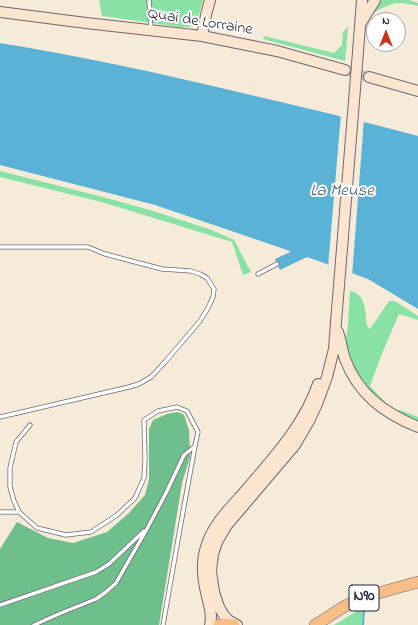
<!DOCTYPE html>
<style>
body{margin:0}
#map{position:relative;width:418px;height:625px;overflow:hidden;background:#f6ebd8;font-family:"Indie Flower",sans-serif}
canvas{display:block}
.north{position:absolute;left:366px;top:12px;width:40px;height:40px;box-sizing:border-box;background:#fff;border:1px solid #a7a7b1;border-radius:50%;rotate:0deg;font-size:11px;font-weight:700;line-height:16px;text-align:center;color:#22223b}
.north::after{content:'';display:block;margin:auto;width:14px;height:18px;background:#c8321e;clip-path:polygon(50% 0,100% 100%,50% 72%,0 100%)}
</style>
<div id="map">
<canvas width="418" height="625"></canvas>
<div class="north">N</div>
</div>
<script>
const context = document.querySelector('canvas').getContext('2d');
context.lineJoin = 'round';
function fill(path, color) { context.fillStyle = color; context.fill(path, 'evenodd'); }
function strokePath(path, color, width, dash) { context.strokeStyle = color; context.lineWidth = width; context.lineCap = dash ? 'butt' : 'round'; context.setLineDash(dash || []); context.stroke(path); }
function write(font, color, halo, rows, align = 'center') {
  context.font = font + ' "Indie Flower",sans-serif'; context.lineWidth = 4; context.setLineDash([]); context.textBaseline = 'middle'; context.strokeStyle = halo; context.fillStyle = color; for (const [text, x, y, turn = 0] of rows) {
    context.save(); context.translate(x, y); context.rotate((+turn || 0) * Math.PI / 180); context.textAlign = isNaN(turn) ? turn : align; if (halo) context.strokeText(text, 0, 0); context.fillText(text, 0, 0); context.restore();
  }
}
fill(new Path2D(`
 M 99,0 L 203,0 L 198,18 L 190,27 L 180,27 L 102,16 Z
 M 379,0 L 409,0 L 418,3 L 418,6 C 398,1 393,2 375,12 L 373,11 Z
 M 348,27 L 345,61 L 263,39 L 264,36 L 334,53 L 342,45 L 343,32 Z
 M 0,171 L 103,197 L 150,210 L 212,230 L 234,240 L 251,272 L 243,275 L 232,242 L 105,203 L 0,177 Z
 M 350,291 C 367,294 365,313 367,326 L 370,329 L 389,301 L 395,301 L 418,316 L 418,320 L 399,314 L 383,351 L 370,386 L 385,402 L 385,404 L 384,405 L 365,386 L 351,362 L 345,344 L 348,325 Z
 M 396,410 L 400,410 L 418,417 L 418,423 L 394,413 Z
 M 362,608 L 364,612 L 363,625 L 334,625 Z`), '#89e1a6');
fill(new Path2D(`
 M 178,412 L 184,415 L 189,430 L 190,457 L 182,483 L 159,625 L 0,625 L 0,549 L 17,522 L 48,538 L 73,543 L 107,532 L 129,513 L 145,495 L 149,479 L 149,429 L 153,420 L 167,414 Z`), '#6ebf8b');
fill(new Path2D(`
 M 0,43 C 80,56 159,73 238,92 C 298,106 358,120 418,136 L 418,309 L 368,279 L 307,257 L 280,270 L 275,259 L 290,252 L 290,251 L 155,205 L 0,165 Z`), '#5ab2d7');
fill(new Path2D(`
 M 341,114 L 364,119 L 352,276 L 328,267 Z`), '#f6ebd8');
strokePath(new Path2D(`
 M 363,625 L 364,612`), '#5ab2d7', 2);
strokePath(new Path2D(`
 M 345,70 L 369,77`), '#ccc3b9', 10, [10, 5]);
const lane = new Path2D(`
 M 149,0 L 151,29
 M 0,247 L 88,247 L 105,254 L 162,269 L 191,271 L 200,274 L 207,278 L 214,289 L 213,297 L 208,308 L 200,321 L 165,362 L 151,377 L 139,384 L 129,387 L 0,417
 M 258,274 L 277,264
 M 30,425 L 16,442 L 10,468 L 10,487 L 14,501 L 19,512 L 37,528 L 66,535 L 91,532 L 117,515 L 135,498 L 144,478 L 145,459 L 144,420 L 158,411 L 177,407 L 187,411 L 198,432 L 195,446
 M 0,512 L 19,512
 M 0,605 L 96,572 L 109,564 L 144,531
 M 34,625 L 61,613 L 96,599 L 106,592 L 116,583 L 148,527 L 166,493 L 184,455 L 195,446 L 179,534 L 163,625`);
const secondary = new Path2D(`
 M 0,12 L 86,23 L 202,36 L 277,51 L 345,70
 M 362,21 L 375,0
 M 202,36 L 206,15 L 210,0
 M 358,52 L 362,0
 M 369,77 L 418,91
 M 338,332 C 341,341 342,350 345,359 C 358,394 384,413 418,427
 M 210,625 C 213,613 208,603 206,592 C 202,576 201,560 207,544 C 214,523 232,506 246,490 C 274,457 304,425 318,384
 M 237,625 L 228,620 L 223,614 L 219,607 L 214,592 L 211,571 L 213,554 L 217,542 L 227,525 L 295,445 L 309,421 L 317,404 L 327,377 L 334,349 L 336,322`);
const primary = new Path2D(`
 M 219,625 L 227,624 L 234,625
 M 315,625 C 326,619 336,611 347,605 C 369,594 394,589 418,582`);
strokePath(lane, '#6c6872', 5);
strokePath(secondary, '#6c6872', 12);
strokePath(primary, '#6c6872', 12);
strokePath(lane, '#fff', 3.5);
strokePath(secondary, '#fce5cf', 10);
strokePath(primary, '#f7be87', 11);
const secondaryBridge = new Path2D(`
 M 336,322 L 358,52`);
strokePath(secondaryBridge, '#6c6872', 12, []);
strokePath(secondaryBridge, '#fce5cf', 10);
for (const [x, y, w] of [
 [364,598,30]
]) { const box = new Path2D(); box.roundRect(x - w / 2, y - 13, w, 26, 3); context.fillStyle = '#fff'; context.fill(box); strokePath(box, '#22223b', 1); }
write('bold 15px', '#22223b', null, [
 ["N90",364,598]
]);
write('16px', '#22223b', '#fff', [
 ["Quai de Lorraine",200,23,9]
]);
write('italic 17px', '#385c79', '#fff', [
 ["La Meuse",342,192]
]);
</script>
